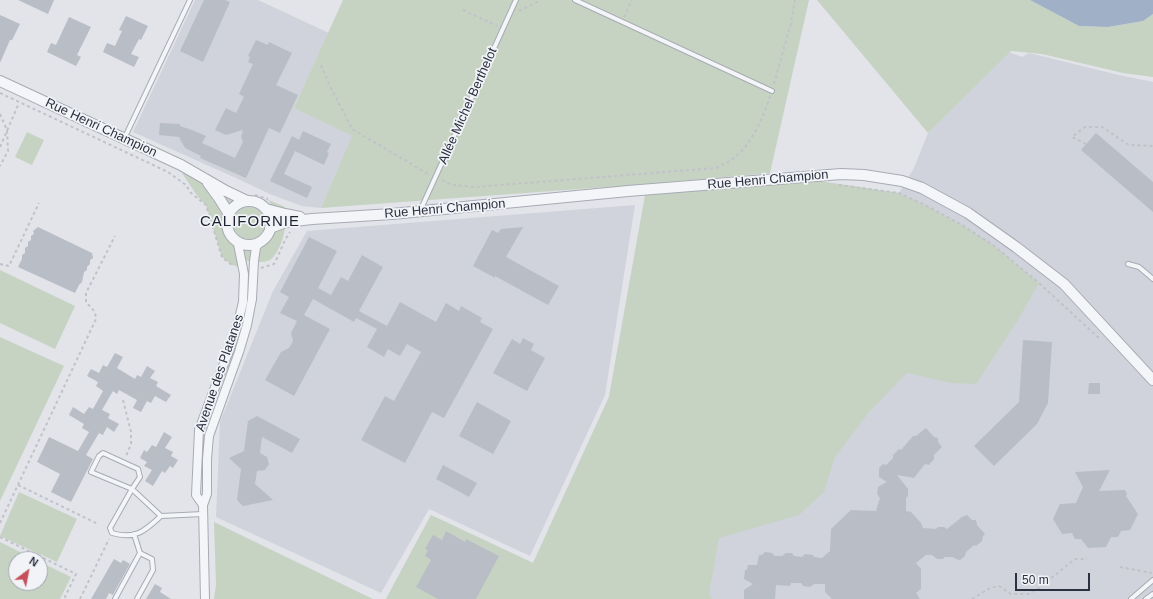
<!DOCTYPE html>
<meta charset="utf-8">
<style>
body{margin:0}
#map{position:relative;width:1153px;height:599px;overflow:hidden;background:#e2e4e9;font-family:Helvetica,sans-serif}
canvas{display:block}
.north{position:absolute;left:8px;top:551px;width:40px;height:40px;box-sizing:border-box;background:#f1f3f7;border:1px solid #a2a5ae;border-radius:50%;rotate:32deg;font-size:11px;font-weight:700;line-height:16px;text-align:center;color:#2b3140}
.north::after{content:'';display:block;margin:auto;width:14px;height:18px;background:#c64f59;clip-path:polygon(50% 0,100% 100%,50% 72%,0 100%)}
.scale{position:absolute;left:1015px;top:573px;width:75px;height:18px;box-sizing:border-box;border:2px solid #2b3140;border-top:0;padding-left:5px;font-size:12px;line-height:14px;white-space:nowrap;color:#2b3140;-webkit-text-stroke:3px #f1f3f7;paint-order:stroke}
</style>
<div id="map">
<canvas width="1153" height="599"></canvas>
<div class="north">N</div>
<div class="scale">50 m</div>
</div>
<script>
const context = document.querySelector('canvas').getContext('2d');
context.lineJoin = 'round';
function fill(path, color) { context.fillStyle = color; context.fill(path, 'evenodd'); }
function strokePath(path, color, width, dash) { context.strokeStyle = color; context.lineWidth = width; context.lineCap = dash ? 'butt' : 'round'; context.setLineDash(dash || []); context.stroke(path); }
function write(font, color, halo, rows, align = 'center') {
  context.font = font + ' Helvetica,sans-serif'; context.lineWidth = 3.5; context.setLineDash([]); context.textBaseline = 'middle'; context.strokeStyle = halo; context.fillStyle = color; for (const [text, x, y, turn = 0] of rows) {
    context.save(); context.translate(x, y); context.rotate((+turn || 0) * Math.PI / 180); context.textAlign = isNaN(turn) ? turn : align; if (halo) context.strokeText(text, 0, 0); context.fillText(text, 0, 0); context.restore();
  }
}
fill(new Path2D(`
 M 195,0 L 258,0 L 329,33 L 294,108 L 353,136 L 321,208 L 302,206 L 272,195 L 236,178 L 133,132 Z
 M 1009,52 L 1022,57 L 1029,53 L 1119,75 L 1153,82 L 1153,599 L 386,599 L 431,515 L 533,563 L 609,397 L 646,190 L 812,176 L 825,182 L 899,193 L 914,168 L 928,133 Z
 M 635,205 L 605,395 L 530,556 L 429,509 L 381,593 L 216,517 L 220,422 L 273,291 L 307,231 Z`), '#d0d3db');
fill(new Path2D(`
 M 343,0 L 809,0 L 770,173 L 648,184 L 321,208 L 352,136 L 294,108 Z
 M 817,0 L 1030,0 L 1079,26 L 1108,27 L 1143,21 L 1153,14 L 1153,77 L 1123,73 L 1042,54 L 1011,51 L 928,133 Z
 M 27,132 L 44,140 L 32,165 L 15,157 Z
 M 182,173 L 202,176 L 243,202 C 206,217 245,265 267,236 C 271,230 272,222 270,215 L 274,211 L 269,201 L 264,198 L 285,207 C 289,220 282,252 270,260 C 262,264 250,261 242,260 L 243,268 L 232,265 L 222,257 L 206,205 L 198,197 Z
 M 812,176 L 825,182 L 899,193 L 925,205 L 962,225 L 993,245 L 1039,283 L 1018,320 L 976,384 L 951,383 L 907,373 L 869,412 L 835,457 L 824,492 L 799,515 L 719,538 L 709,593 L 712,599 L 386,599 L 431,515 L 533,563 L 609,397 L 646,190 Z
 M233 223a16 16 0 1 1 32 0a16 16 0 1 1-32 0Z
 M 0,270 L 75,306 L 55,349 L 0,323 Z
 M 0,337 L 64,366 L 0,501 Z
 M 19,492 L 77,519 L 57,562 L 0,536 Z
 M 214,522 L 373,599 L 214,599 L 216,585 Z
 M 0,542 L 34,559 L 16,559 L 16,583 L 40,583 L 40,562 L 71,577 L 60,599 L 0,599 Z`), '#c6d3c3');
fill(new Path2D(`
 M 1030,0 L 1153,0 L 1153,14 L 1143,21 L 1108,27 L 1079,26 Z`), '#9fb0c7');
fill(new Path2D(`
 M 18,0 L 54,0 L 48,14 Z
 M 204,0 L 225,0 L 230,2 L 203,62 L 180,51 Z
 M 0,15 L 20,24 L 12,40 L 10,40 L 0,63 Z
 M 126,16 L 148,26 L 141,40 L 139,39 L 131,54 L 139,57 L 134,67 L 103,52 L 107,43 L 115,46 L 122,31 L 119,30 Z
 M 69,17 L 91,27 L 77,55 L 81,57 L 76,66 L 47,52 L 51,43 L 56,45 Z
 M 256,40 L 268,45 L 269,42 L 292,53 L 276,85 L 298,95 L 280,133 L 269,128 L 246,178 L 200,158 L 201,156 L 185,148 L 179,137 L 159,135 L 160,123 L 180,124 L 180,126 L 192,130 L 206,136 L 202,143 L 235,158 L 243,142 L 241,137 L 243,130 L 226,135 L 215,130 L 226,108 L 236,113 L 244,97 L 239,94 L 253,64 L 248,62 L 250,57 L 248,56 Z
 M 303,131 L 331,144 L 327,152 L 329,153 L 324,165 L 295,151 L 284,174 L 312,187 L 307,198 L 270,181 L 292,136 L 299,140 Z
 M 1096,133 L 1153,182 L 1153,212 L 1081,150 Z
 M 38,227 L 92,253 L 93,258 L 90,260 L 90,264 L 87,267 L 87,270 L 84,272 L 82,282 L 79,285 L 75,293 L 18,267 L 22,259 L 22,255 L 25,253 L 25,248 L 28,246 L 28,242 L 31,240 L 31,236 L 34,234 L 33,231 Z
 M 523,227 L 506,257 L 559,286 L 548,305 L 495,276 L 495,278 L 473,266 L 492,230 L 498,233 L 501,229 Z
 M 309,237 L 337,251 L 318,288 L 331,295 L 341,277 L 348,281 L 362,255 L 383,267 L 359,311 L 387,326 L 400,302 L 436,322 L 446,303 L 459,311 L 461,306 L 482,318 L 480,322 L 493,329 L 444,418 L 432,412 L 405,463 L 361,440 L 385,396 L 394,401 L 421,352 L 407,344 L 400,356 L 388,349 L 384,357 L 367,347 L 377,329 L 356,318 L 354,322 L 313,299 L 304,315 L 330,329 L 294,396 L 265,380 L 281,352 L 289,348 L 293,341 L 291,333 L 297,321 L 280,313 L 289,297 L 280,292 Z
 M 523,338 L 534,344 L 531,350 L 545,358 L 527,391 L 493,373 L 512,339 L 520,344 Z
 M 1023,340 L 1052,342 L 1048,403 L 1037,424 L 994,466 L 974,446 L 1019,402 Z
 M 115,353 L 123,357 L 117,368 L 135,379 L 137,375 L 141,377 L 147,366 L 155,371 L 150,378 L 158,382 L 156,386 L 171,395 L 166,402 L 155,396 L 151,403 L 147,401 L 141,412 L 133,408 L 137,400 L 119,390 L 117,394 L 113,391 L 102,410 L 110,414 L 108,418 L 119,424 L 114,432 L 107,427 L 103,435 L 99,433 L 86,455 L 93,459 L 71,502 L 51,492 L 60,474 L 37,462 L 49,437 L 78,451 L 89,432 L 82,428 L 84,424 L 69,415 L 73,407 L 84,414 L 89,407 L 93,409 L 103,391 L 96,386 L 98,382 L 87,376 L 91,369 L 99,373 L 103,365 L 107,367 Z
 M 1089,383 L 1100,383 L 1100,394 L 1088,394 Z
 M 477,402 L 511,421 L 493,454 L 459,436 Z
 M 257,416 L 300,439 L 292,453 L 262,437 L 260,453 L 267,457 L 269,464 L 265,470 L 257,471 L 255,484 L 273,500 L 243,506 L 237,500 L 241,469 L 229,458 L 244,451 L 248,421 Z
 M 926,428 L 934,437 L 938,438 L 938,442 L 942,447 L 934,455 L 934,459 L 929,465 L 925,464 L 914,478 L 897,475 L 908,489 L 908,496 L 906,498 L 906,511 L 911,512 L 921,523 L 923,528 L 936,529 L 938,527 L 944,527 L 947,529 L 962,517 L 967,515 L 972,520 L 976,520 L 977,525 L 985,534 L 983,536 L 982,541 L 976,546 L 974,545 L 966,552 L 965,556 L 960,560 L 956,559 L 953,557 L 945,557 L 943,559 L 937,559 L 932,555 L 926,555 L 916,563 L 921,569 L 921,589 L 916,593 L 920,599 L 832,599 L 825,592 L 825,584 L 814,584 L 810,587 L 803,586 L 801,583 L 791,583 L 790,586 L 776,585 L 775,599 L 744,599 L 744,590 L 753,584 L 744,579 L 745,570 L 747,570 L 748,565 L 757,565 L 759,555 L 762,555 L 765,552 L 772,553 L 775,556 L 782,556 L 786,553 L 792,553 L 794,556 L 802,557 L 805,554 L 813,555 L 814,557 L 822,558 L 830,551 L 831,529 L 851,510 L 876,511 L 880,498 L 877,494 L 878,487 L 887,482 L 879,477 L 879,468 L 883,464 L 886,465 L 893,458 L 893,455 L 899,449 L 901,450 L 913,436 L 916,436 Z
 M 164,432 L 172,437 L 165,448 L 173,452 L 171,456 L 178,460 L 173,468 L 170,466 L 165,473 L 162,471 L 153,486 L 145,481 L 152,470 L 144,466 L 147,462 L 140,458 L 144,450 L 147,452 L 152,445 L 156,447 Z
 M 443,465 L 477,483 L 469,497 L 436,479 Z
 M 1110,470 L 1099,491 L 1125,490 L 1127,494 L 1126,496 L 1138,514 L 1130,530 L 1121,531 L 1118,537 L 1111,537 L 1106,547 L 1088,548 L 1081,539 L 1075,539 L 1072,533 L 1062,534 L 1053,519 L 1060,504 L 1076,503 L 1083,487 L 1075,472 Z
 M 446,531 L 465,542 L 466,539 L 499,556 L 476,599 L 438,599 L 416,587 L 431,560 L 425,556 L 428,550 L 425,549 L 433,535 L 442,540 Z
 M 114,559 L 121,563 L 123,560 L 130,564 L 115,591 L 113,595 L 109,593 L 106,599 L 91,599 Z
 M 155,584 L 162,588 L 160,592 L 171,599 L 146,599 Z`), '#b9bdc6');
const service = new Path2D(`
 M 575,0 L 772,91
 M 124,139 L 190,0
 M 420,211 L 516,0
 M 1128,264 L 1139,267 L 1153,279
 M 103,453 L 138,469 L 140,477 L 132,489 L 91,472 L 99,456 Z
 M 161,516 L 132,489 L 110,528 L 112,533 C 135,540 145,531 161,516 L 203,514
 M 115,599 L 140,553 L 134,534
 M 137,599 L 153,570 L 152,559 L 140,553
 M 1131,599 L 1153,580
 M 1146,599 L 1153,594`);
const minor = new Path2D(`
 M 203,505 L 196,495 L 199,430 L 232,342 L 238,323 L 243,302 L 244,274 L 238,244 L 235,239
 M 205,599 L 203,505 L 207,494 L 207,459 L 209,436 L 239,352 L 247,325 L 252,299 L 254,261 L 256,247 L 260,242`);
const tertiary = new Path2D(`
 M 0,81 L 181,165 L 226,191 L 247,201
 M 208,183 L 219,198 L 229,214
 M227 223a22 22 0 1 1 44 0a22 22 0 1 1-44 0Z
 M 266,209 L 285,214 L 300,217
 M 270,228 L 286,222 L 312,219 L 392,214 L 628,191 L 841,174 L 864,175 L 902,181 L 922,188 L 968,213 L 1016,247 L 1064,284 L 1153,380`);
strokePath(service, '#a7abb3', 6);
strokePath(minor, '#a7abb3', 10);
strokePath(tertiary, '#a7abb3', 12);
strokePath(new Path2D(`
 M 463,10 L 497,26
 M 519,11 L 541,0
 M 624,17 L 632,0
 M 321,65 L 328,82 L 352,129 L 430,175
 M 774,84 L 791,23 L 795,0
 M 0,93 L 168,172 L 186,185 L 191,193 L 206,205 L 222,257 L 233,266
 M 0,114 L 7,130 L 8,151 L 0,166
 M 1086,144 L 1072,137 L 1085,127 L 1102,127 L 1129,145 L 1153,146
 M 0,147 L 19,103
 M 442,180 L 452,185 L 475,187 L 716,168 C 721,165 727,163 731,160 C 751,146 763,119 770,96
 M 839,185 L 899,193 L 925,205 L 962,225 L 993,245 L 1039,283 L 1101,340
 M 255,195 L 268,199
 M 0,264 L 9,266 L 39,203
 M 261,268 L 274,264 C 280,253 283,242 290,232
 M 123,400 L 131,432 L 131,444 L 126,456
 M 18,485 L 98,524
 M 0,523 L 96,319 L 95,312 L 86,302 L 86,293 L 115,236
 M 0,537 L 76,574 L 64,599
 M 1120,567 L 1152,573
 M 80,599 L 109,539
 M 972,599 L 990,588 L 999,586 L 1011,594 L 1028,594 L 1039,588 L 1075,559 L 1087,559`), '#c0c2c8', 2, [3, 3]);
strokePath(service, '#f4f5f8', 4);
strokePath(minor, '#f4f5f8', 8);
strokePath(tertiary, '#f4f5f8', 10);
write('13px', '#2b3140', '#f1f3f7', [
 ["Allée Michel Berthelot",468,106,-66],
 ["Rue Henri Champion",101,128,25],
 ["Rue Henri Champion",768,180,-5],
 ["Rue Henri Champion",445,209,-5],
 ["Avenue des Platanes",220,373,-71]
]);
context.letterSpacing = '1px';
write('15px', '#1d2231', '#f1f3f7', [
 ["CALIFORNIE",250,222]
]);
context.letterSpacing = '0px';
</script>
